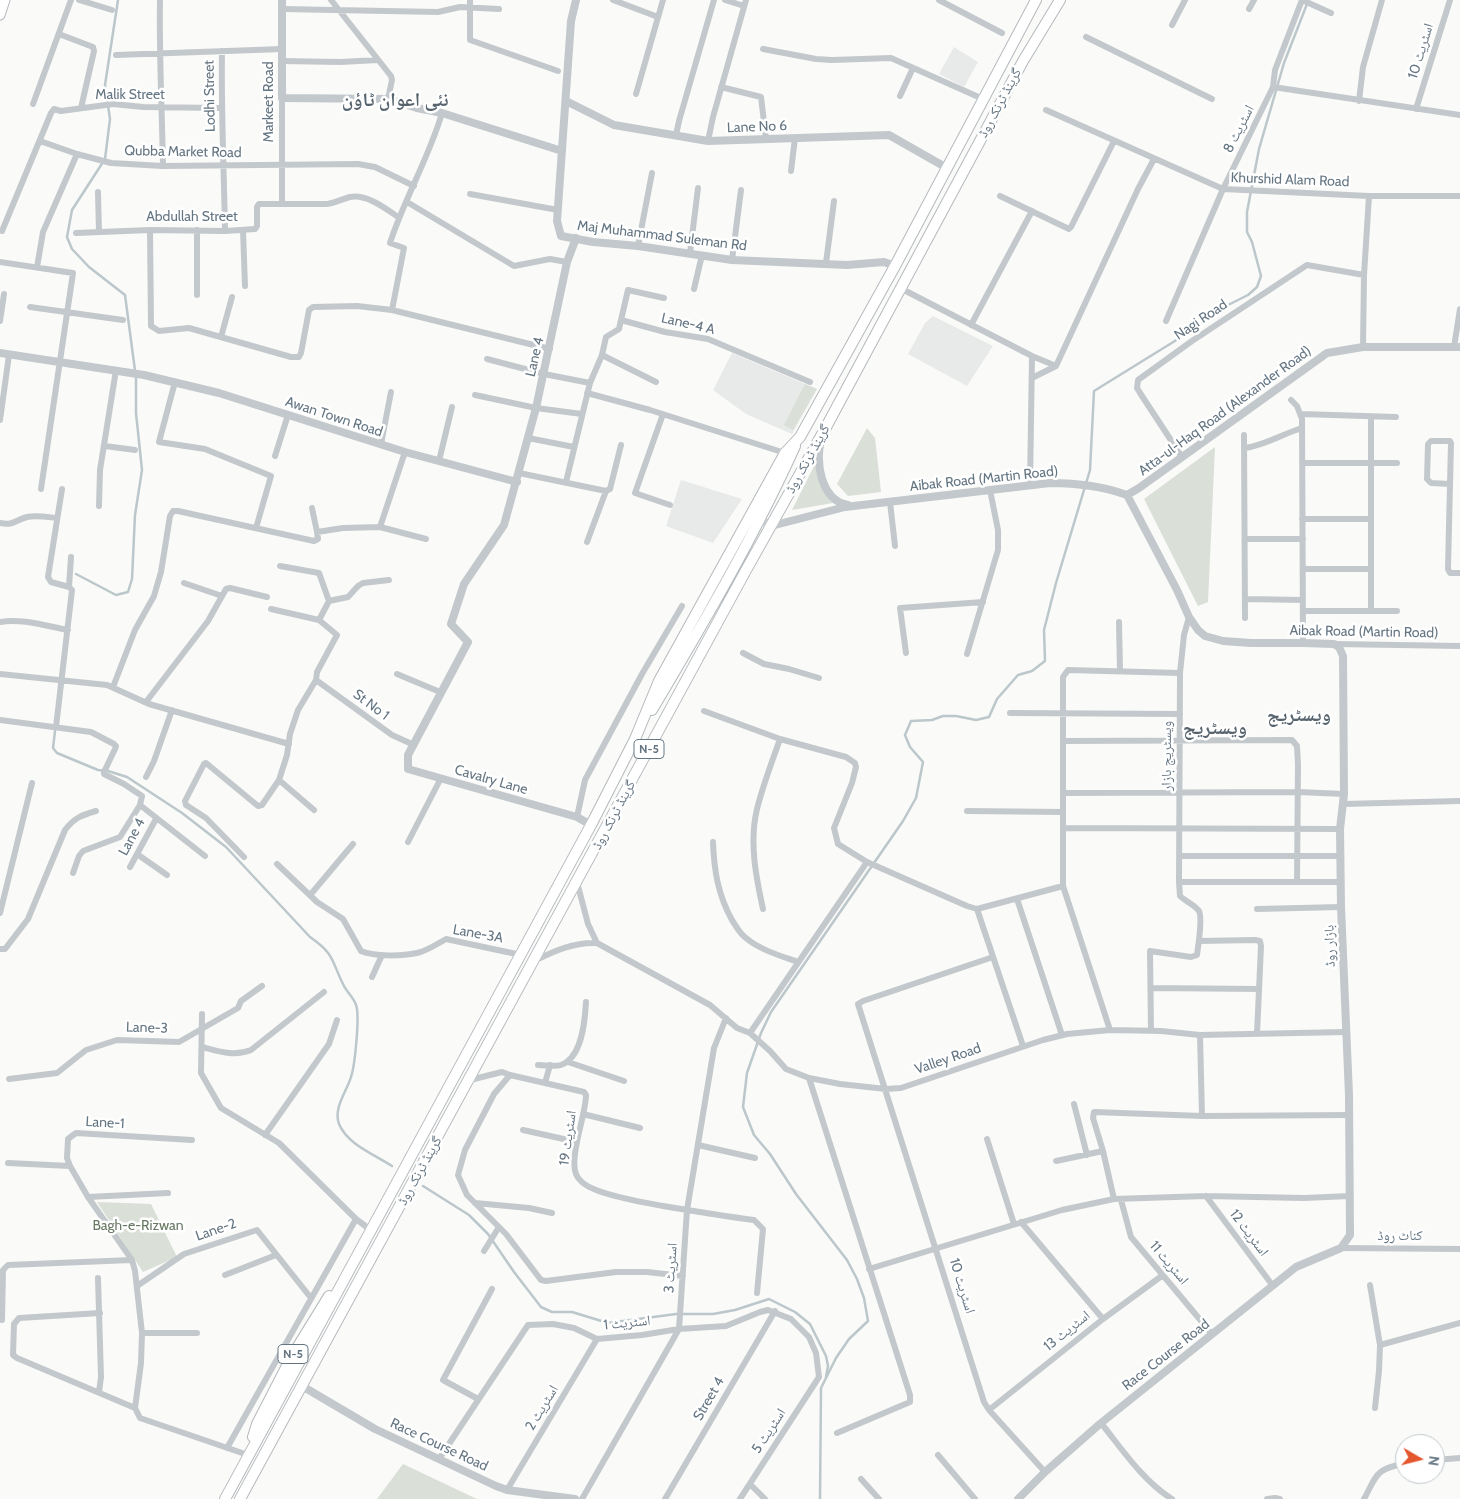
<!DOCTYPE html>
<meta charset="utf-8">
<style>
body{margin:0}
#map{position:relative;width:1460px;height:1499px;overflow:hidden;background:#fafaf8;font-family:Cabin,sans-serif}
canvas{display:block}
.north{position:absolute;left:1395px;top:1434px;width:50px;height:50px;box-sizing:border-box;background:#fff;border:1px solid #c1c8cd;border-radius:50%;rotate:98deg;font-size:14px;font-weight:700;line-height:20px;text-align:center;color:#657683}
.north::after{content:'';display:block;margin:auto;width:18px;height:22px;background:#e4572e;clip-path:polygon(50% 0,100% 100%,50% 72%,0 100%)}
</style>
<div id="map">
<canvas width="1460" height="1499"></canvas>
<div class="north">N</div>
</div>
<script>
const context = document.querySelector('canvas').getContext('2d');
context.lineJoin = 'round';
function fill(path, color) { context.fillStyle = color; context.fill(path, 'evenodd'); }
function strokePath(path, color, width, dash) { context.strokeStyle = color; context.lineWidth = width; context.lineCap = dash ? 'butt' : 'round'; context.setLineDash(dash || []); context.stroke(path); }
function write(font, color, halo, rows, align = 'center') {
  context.font = font + ' Cabin,"Noto Naskh Arabic",sans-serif'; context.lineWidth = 5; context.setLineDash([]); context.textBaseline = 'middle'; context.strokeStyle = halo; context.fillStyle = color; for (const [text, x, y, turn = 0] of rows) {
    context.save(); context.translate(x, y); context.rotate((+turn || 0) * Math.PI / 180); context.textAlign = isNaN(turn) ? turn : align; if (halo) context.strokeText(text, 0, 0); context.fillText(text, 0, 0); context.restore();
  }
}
fill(new Path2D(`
 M 954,47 L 978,62 L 964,87 L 939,74 Z
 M 933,316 L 993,346 L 967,386 L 908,354 L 925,323 Z
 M 732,353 L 817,389 L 792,434 L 746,414 L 713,390 Z
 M 681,480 L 742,499 L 713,543 L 666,526 Z`), '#e8e9e9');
fill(new Path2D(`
 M 805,384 L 817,389 L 793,430 L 784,425 Z
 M 867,428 L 875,438 L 881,492 L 848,496 L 837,484 Z
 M 1215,447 L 1208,602 L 1198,606 L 1144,499 Z
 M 815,464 C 819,479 823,491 833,503 L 792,510 Z
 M 97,1202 L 151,1204 L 177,1257 L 143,1272 Z
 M 403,1464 L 477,1499 L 377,1499 Z`), '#dadfd7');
strokePath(new Path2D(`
 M 76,574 L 116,595 L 128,592 L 132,579 L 135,515 L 142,470 L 136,413 L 136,378 L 125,295 L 89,267 L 72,249 L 67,237 L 72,210 L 105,159 L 110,119 L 105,85 L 118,0
 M 55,731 L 53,748 L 57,753 L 98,770 L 108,771 L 127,777 L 182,813 L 226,847 L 310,937 C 336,955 331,961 344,986 C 347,992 354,998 356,1005 C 360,1015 355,1065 351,1077 C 347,1091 333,1108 339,1124 C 348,1145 374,1154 392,1166
 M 423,1186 L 469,1215 L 488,1234 L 514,1272 L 541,1307 L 552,1312 L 572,1312 L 608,1323 L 676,1314 L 713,1314 L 735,1310 L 769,1299 L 795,1312 L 810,1324 L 826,1356 L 828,1366 L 826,1377
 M 820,1499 L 821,1388 L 836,1358 L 849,1339 L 868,1321 L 864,1298 L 857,1279 L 847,1260 L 796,1194 L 770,1154 L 754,1135 L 743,1107 L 747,1073 L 761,1033 L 771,1012 L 903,821 L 916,798 L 923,762 L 910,747 L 905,735 L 911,721 L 932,720 L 943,716 L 956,716 L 976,720 L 989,717 L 997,699 L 1018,675 L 1032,671 L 1045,661 L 1044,630 L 1056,583 L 1090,470 L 1094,391 L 1191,331 L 1230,304 L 1248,295 L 1257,287 L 1261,276 L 1252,242 L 1247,232 L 1247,212 L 1259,149 L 1284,63 L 1307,4`), '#bbc7cb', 2.5);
const secondary = new Path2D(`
 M 0,15 L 5,0`);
const trunk = new Path2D(`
 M 652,710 C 703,624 754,537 795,446
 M 253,1437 L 257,1424 L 292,1356 L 329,1296
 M 225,1499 L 591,825 L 635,739 L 659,681 L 785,453 L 800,437 L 895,266 L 1036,0
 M 240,1499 L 745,572 L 825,429 L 1023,61 L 1060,0`);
strokePath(secondary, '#b3babf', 11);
strokePath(trunk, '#b4b9bd', 12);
strokePath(new Path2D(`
 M 79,0 L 112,10
 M 160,0 C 159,55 162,110 163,166
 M 331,0 L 391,76 L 392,80 L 388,99
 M 470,0 L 470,40 L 558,71
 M 613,0 L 658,17
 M 725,0 L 744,6
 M 939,0 L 1002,33
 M 1302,0 L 1331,13
 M 282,9 L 438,12 L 460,7 L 499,9
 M 1249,9 L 1254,0
 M 1172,25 L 1185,0
 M 59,34 L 93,47 L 94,51 L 81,108
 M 1086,37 L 1212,99
 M 763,49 L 816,59 L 832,60 L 891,58 L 983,99
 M 222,51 C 221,111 224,171 225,231
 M 116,55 L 282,49
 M 282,61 L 340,62 L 378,60
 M 721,87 L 761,97 L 766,139
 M 1273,87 L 1460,115
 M 636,94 L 663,0
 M 900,96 L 913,68
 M 282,98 L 282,203
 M 1359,101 L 1363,67 L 1382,0
 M 33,104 L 71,0
 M 1416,109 L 1450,0
 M 1046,110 L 1223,189 L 1369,196 L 1460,196
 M 676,135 L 679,121 L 714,0
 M 40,141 L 77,154 L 111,163 L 163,166 L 358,164 L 375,167 L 414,186
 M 708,141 L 713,117 L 746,0
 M 791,171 L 795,138
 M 98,192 L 99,232
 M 470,194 L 558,210
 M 1000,196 L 1069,229 L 1071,227 L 1114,141
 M 407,202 L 514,266 L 550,259 L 567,262
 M 150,230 L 151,326 L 159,331 L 189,328 L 291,357 L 299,357 L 301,353 L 309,310 L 313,307 L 357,306 L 392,310 L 550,349
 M 197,230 L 197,295
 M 243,230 L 245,286
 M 2,231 L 51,113 L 54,109 L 61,111 L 113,104 L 143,107 L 221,108
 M 76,233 L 150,230 L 225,231 L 255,229 L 257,226 L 257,207 L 259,204 L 327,204 C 335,203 342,199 350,197 C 367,194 385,208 398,217
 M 638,246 L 652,173
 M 690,253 L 698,188
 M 732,260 L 741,190
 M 0,262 L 73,273 L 41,489
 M 826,263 L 834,201
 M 37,267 L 43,232 L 77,154
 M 900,288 L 1032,356 L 1056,366
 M 694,289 L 702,255
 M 664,298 L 628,290 L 621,320 L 665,332 L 708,339 L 810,382
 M 30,307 L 123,320
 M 392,310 L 404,248 L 390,243 C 404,199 429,158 442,113
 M 0,321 L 4,294
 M 1166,321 L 1223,189 L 1273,87 L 1275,70 L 1302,0
 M 971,325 L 1032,211
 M 221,337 L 232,297
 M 1363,347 L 1364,275 L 1369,196
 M 1454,347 L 1460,309
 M 602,355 L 656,382
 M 487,359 L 544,374 L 590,383
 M 1032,378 L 1056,366 L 1138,189 L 1154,159
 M 175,382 L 159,442 L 205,449 L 271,476 L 256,528
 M 587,393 L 650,410 L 785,453
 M 475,395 L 536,408 L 582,414
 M 1291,400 L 1297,406 L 1302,419 L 1303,643
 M 663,414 L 635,493 L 670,505
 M 1301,414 L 1396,417
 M 0,420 L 9,355
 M 1244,435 L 1245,618
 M 528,438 L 574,447
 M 381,444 L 391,392
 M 105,446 L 135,450
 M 1245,448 C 1266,445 1282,434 1302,428
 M 275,456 L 288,415
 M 1182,457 L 1142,396 L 1137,388 L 1138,380 L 1192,341 L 1307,265 L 1364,275
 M 439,461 L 452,407
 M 1302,463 L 1397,463
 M 519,473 L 606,491
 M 566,482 L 590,383 L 602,355 L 606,337 L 619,329 L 621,320
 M 1450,484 L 1431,483 L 1427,479 L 1428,444 L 1431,441 L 1450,441 L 1451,443 L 1448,569 L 1450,573 L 1460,573
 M 1030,485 L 1032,356
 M 62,489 L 48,577 L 51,582 L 69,587
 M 890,502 L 895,546
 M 99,506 L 100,470 L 116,370
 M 312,508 L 317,532
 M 1302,519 L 1371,519
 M 0,523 C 14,526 15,520 27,517 C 37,515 47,517 56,518
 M 380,527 L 426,539
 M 1245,539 L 1303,539
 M 587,542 L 606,491 L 610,489 L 621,445
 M 280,566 L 319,573 L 329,601
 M 1303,569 L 1370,569
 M 184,583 L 222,596
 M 1246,599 L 1303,600
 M 1303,611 L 1397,611
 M 1371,611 L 1371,417
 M 319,620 L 329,601 L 348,597 L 358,586 L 363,583 L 389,580
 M 0,622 C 22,618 46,626 68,630
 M 1119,622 L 1120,671
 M 1334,644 L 1460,646
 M 743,653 L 764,664 L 789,669 L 819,678
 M 906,653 L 900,608 L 983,602
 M 967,654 L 998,550 L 998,530 L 990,490
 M 0,674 L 107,685 L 149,704 L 289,744
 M 397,674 L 440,692
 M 316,680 L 392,735 L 414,745
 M 113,687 L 135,630 L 154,596 L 161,572 L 170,516 L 173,511 L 178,511 L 314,541 L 318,539 L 317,532 L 343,528 L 380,527 L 405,452
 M 146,702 L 208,621 L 226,589 L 230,588 L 267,597
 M 704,711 L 780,739 L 846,757 L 855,763 L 856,767 L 852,783 L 834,828 L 838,844 L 867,862 L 967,906 L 977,909 L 1063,886
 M 1010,713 L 1180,714
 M 0,720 L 91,732 L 114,744 L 116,746 L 115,749 L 104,772 L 104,774 L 124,784 L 142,796 L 140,805 L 120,837 L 83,851 L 79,856 L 73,873
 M 56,727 L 72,590 L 69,587 L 71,557
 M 1064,741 L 1292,740 L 1297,746 L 1298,765 L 1297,882
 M 146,777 L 154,761 L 172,710
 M 279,780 L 314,810
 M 1063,793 L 1298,792 L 1344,794
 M 1344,804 L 1460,801
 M 140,805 L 205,856
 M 967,811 L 1063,812
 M 577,817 L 585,780 L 642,674 L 682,606
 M 1063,828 L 1340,829
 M 408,842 L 441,778
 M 713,842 C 714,870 718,895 732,920 C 736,926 740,934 746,938 C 760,950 781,956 798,962
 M 137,854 L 167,875
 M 1179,856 L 1340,856
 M 244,857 L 206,818 L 186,805 L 185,801 L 204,764 L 206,763 L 258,806 L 262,805 L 279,780 L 287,755 L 290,734 L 298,710 L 316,680 L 317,672 L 337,635 L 319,620 L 271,609
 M 277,864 L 317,902 L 343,919 L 361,951 C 375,957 403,956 417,953 C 427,951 437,944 446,939 L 521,955
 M 130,867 L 156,819
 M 577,882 L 588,924 L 597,943
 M 1179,882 L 1340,882
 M 311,894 L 353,844
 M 1017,899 L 1062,1035
 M 763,909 C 756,877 749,842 757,809 C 763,785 772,762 780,739
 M 977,909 L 1023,1046
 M 1257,909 L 1341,907
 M 0,913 L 32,783
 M 1199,941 L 1255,940 L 1260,941 L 1261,946 L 1257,1034
 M 0,949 L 5,949 L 28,919 L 65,830 C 74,818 82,815 96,811
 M 993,957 L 863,1001 L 858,1004 L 984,1402 L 989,1410 L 1045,1472
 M 534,961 C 554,951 574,942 597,943 L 710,1005 L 737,1028 L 750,1033 L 770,1051 L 786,1069 L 809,1078 L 840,1084 L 886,1089 L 901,1088 L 1043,1040 L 1067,1034 L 1110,1030 L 1161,1031 L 1200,1035 L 1346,1032
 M 372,977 L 382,955
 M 1151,988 L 1259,989
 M 202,1014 L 201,1073 L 221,1108 L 279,1143 L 356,1219 L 372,1231
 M 1110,1030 L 1063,886 L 1063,677 L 1068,670 L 1180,673
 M 1151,1031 L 1150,951 L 1191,957 L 1197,955 C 1198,946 1203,919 1199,911 C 1195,905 1185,901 1180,896 L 1179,882 L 1180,673 L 1184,635 L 1189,617
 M 750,1033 L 867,862
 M 1200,1035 L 1202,1116
 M 202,1047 C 218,1051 234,1057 251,1050 L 324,992
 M 568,1062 L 624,1081
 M 538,1065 C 545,1065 555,1067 561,1065 C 582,1058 585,1021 586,1002
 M 510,1075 L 584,1092 L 586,1095 C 586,1115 569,1156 576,1174 C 579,1182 588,1187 596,1190 C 617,1198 641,1202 663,1206 C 693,1211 723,1216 754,1220 L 763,1229 L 757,1293
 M 809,1078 L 910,1395 L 910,1402 L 837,1433
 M 9,1079 L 57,1073 L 86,1050 L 117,1040 L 179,1042 L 238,1008 L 241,1001 L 262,986
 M 470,1080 L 502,1072 L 510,1075 L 494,1094 L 465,1150 L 458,1175 L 467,1195 L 506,1234 L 541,1280 L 546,1281 L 616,1272 L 647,1272 L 683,1276
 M 545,1083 L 550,1065
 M 1074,1104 L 1087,1155
 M 583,1114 L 640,1128
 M 523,1130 L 577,1142
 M 265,1135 L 329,1044 L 337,1020
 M 987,1139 L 1014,1224
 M 192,1140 L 76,1133 L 68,1139 L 67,1158 L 70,1166 L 88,1197 L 132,1260 L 135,1271 L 142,1333 L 141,1363 L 135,1408 L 140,1418 L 248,1455
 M 698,1145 L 755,1158
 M 1056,1161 L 1103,1151
 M 8,1163 L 70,1166
 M 1206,1196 L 1273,1286
 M 88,1197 L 168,1193
 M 1114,1199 L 1103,1151 L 1093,1118 L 1094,1112 L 1202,1116 L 1349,1115
 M 1121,1200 L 1131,1237 L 1212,1334
 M 475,1203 L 529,1208 L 552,1213
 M 1021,1222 L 1103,1319
 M 1341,1248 L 1460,1249
 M 484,1251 L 499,1227
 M 869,1269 L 1062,1210 L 1114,1199 L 1206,1196 L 1304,1198 L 1350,1196
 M 225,1275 L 276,1255
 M 98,1278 L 101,1377 L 99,1392
 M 1370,1285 L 1380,1345 L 1379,1371 L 1375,1408
 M 137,1286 L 184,1254 L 257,1230 L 311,1298
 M 100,1313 L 19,1318 L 14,1324 L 13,1355 L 17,1358 L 135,1408
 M 2,1320 L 3,1270 L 8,1265 L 132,1260
 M 142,1333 L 197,1333
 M 1380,1345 L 1460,1323
 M 478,1399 L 443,1380 L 492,1289
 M 989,1410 L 1103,1319 L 1163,1275
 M 1101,1423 C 1122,1449 1143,1481 1172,1499
 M 227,1448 L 356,1219
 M 938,1455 L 975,1499
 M 439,1459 L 528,1325 L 553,1324 L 574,1328 L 597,1339 L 642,1335 L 679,1329 L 726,1326 L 760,1312 L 768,1310 L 791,1319 L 809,1337 L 816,1353 L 819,1377 L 740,1499
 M 1435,1460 L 1460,1458
 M 861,1479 L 879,1499
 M 750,1484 L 765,1499
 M 507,1490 L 597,1339
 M 582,1499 L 679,1329 L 687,1210 L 714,1048 L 726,1018
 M 665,1499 L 775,1311
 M 1267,1499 L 1275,1498 L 1280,1499
 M 1364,1499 C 1378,1473 1375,1470 1405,1463`), '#c3c8cc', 6);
strokePath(new Path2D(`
 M 282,0 L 282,98 L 388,99 L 417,108 L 442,113 L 562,151
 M 576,0 L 571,21 L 557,221 L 561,236 L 593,242 L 638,246 L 732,260 L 847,265 L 884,262 L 895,266
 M 566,101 L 614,125 L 708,141 L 889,135 L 947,168
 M 576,238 L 567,262 L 536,408 L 504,525 L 464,584 L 451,624 L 468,642 L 408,755 L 408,769 L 577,817 L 591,825
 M 0,353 L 144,375 L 219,393 L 405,452 L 517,482
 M 822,438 C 814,460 821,501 848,505
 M 1127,495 L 1139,488 L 1327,353 L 1363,347 L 1460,347
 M 759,518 L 771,526 L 845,507 L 1050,483 C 1076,483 1102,486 1127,495 L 1177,590 L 1189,617 L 1198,630 L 1205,636 L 1223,641 L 1251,643 L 1303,643 L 1334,644 L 1339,647 L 1343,656 L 1344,794 L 1340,829 L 1341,907 L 1349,1095 L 1350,1235 L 1341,1248 L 1296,1267 L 1101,1423 L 1045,1472 L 1018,1499
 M 302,1386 L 375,1429 L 496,1486 L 507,1490 L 575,1499`), '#c3c8cc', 8);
strokePath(secondary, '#fff', 9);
strokePath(trunk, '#fff', 10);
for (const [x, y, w] of [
 [649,749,30],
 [293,1354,30]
]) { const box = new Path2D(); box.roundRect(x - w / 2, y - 9.5, w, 19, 4); context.fillStyle = '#fff'; context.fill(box); strokePath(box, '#657683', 1); }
write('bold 12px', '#657683', null, [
 ["N-5",649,749],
 ["N-5",293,1354]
]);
write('14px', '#657683', '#fff', [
 ["اسٹریٹ 10",1421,51,-73],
 ["Malik Street",130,95],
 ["Lodhi Street",210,96,-91],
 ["Markeet Road",269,102,-90],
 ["گرینڈ ٹرنک روڈ",1000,103,-62],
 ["Lane No 6",757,127,-2],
 ["اسٹریٹ 8",1239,129,-63],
 ["Qubba Market Road",183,152,1],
 ["Khurshid Alam Road",1290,180,2],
 ["Abdullah Street",192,217],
 ["Maj Muhammad Suleman Rd",662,236,7],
 ["Nagi Road",1201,320,-34],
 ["Lane-4 A",688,324,13],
 ["Lane 4",535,357,-77],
 ["Atta-ul-Haq Road (Alexander Road)",1225,411,-36],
 ["Awan Town Road",334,417,18],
 ["گرینڈ ٹرنک روڈ",808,459,-61],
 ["Aibak Road (Martin Road)",984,479,-6],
 ["Aibak Road (Martin Road)",1364,632,1],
 ["St No 1",371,705,37],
 ["ویسٹریج بازار",1167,756,-90],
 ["Cavalry Lane",491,780,16],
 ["گرینڈ ٹرنک روڈ",614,815,-62],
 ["Lane 4",132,837,-62],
 ["Lane-3A",478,934,10],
 ["بازار روڈ",1330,946,-92],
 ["Lane-3",147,1028,2],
 ["Valley Road",948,1059,-19],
 ["Lane-1",105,1123,3],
 ["اسٹریٹ 19",568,1138,-82],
 ["گرینڈ ٹرنک روڈ",420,1171,-61],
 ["Lane-2",216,1230,-19],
 ["اسٹریٹ 12",1249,1233,53],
 ["کناٹ روڈ",1400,1236],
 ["اسٹریٹ 11",1169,1263,50],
 ["اسٹریٹ 3",671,1268,-86],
 ["اسٹریٹ 10",962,1286,73],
 ["اسٹریٹ 1",627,1323,-6],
 ["اسٹریٹ 13",1067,1331,-39],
 ["Race Course Road",1166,1355,-38],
 ["Street 4",709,1399,-60],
 ["اسٹریٹ 2",542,1408,-59],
 ["اسٹریٹ 5",769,1431,-57],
 ["Race Course Road",439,1445,25]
]);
write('14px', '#687a64', '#fff', [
 ["Bagh-e-Rizwan",138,1226]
]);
write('bold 19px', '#57646e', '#fff', [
 ["نئی اعوان ٹاؤن",395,100],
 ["ویسٹریج",1299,715],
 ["ویسٹریج",1215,728]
]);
</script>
